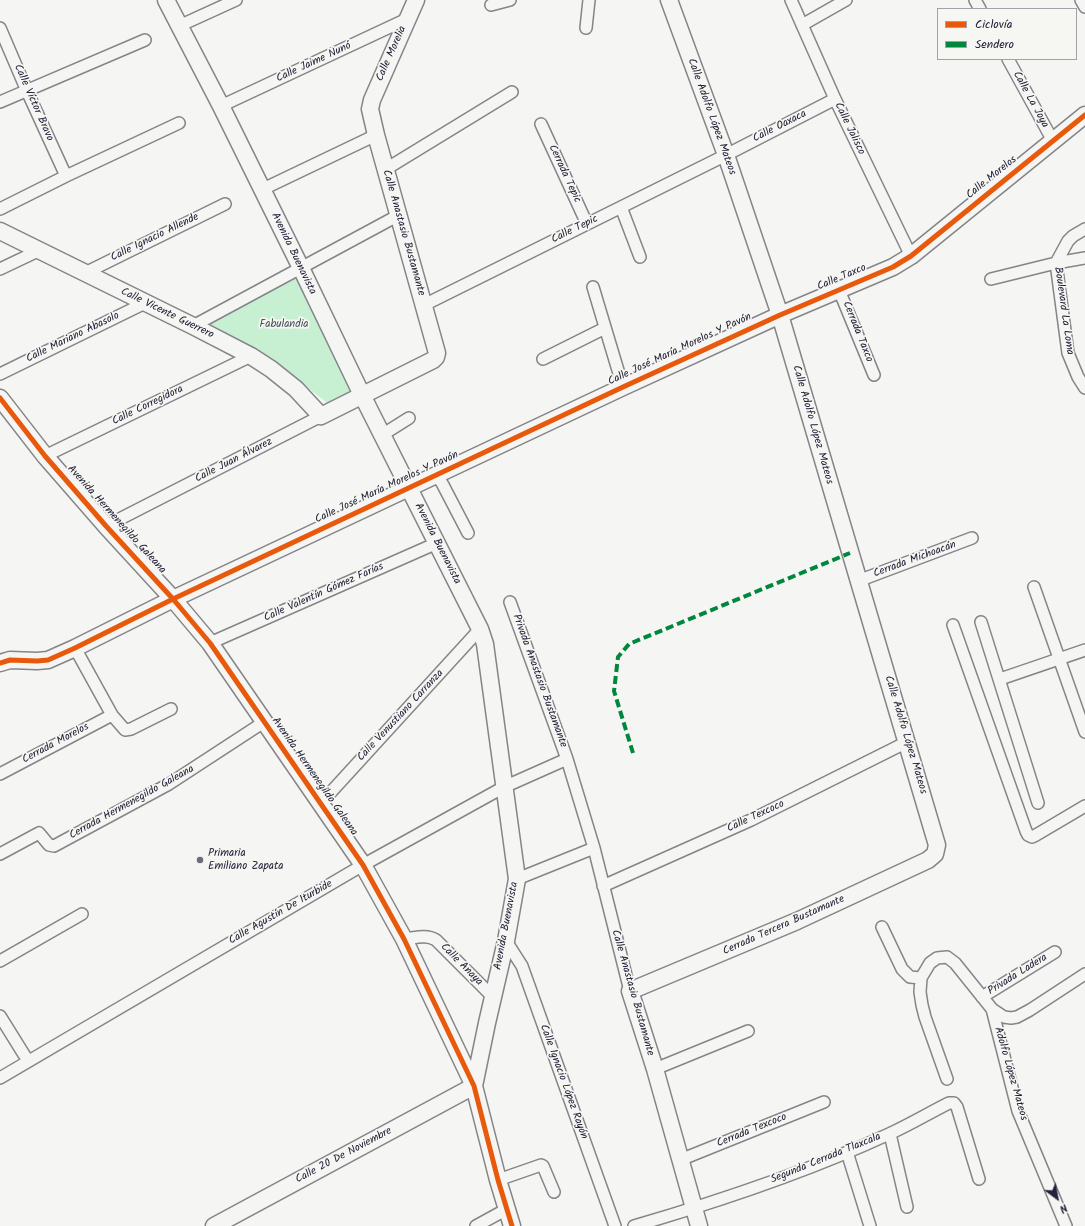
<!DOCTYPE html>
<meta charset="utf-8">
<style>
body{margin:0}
#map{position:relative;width:1085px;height:1226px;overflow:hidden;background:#f5f5f3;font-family:Kalam,sans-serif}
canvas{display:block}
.legend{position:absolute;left:937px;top:8px;width:140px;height:52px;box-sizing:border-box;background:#f6f6f2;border:1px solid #a1a1a9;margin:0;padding:5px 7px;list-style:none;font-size:12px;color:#22223b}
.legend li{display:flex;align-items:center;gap:8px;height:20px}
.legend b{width:20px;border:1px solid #a1a1a9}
.north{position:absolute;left:1037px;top:1178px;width:40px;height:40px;-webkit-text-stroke:3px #f6f6f2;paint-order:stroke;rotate:148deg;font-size:11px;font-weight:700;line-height:16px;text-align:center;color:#22223b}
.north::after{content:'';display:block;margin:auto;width:14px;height:18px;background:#22223b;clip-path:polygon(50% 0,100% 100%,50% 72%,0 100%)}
</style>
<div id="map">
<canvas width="1085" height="1226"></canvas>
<ul class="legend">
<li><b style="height:5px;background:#e8590c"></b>Ciclovía</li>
<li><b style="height:5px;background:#00873e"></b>Sendero</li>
</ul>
<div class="north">N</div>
</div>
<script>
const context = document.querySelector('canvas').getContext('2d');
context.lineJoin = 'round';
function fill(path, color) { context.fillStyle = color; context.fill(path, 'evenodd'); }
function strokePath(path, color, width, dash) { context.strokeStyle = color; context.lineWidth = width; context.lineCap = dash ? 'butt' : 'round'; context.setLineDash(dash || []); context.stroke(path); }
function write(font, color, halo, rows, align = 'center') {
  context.font = font + ' Kalam,sans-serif'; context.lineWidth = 3.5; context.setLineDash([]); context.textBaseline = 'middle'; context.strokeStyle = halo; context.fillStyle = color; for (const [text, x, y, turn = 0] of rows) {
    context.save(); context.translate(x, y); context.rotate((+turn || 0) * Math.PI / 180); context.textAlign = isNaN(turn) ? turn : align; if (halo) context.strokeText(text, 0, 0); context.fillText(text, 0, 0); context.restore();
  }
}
fill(new Path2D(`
 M 299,277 L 357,393 L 331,406 L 265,354 L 207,324 Z`), '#c7f0d3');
const street = new Path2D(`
 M 791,0 L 835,99 L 911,256
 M 975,0 L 980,9
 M 1081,0 L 1085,7
 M 491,5 L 510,0
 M 802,25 L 846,0
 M 179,26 L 236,0
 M 0,28 L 27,91 L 66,176
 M 586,28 L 589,0
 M 1008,59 L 1053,141
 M 0,102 L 145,40
 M 221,106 L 407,19
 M 541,124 L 587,224
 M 386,169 L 512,92
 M 261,190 L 376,135
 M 621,207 L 640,257
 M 0,209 L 66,176 L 179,123
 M 1085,229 L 1073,236 L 1068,241 L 1056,263 L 1068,353 L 1078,377 L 1085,388
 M 0,269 L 40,250
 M 85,273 L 225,204
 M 991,279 L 1056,263 L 1085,258
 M 593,287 L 623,387
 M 839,290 L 874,375
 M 424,305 L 726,155 L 835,99
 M 193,326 L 399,215
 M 543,359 L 605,328
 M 0,374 L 145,303
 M 382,435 L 409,418
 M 45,456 L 251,356
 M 437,475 L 443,485 L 468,533
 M 106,526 L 321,416
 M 858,581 L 972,538
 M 1034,587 L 1085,732
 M 510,602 L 567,759 L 594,848 L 630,991
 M 981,622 L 1038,803
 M 953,625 L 1026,831 L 1028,835 L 1032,837 L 1036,835 L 1085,806
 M 210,643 L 437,543
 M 75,648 L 112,715 L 125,730 L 131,729 L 171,709
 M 1000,679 L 1085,650
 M 0,774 L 112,715
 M 321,803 L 480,629
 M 0,854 L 39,833 L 49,845 L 54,846 L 169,784 L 264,722
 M 517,879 L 594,848
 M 603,886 L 751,820 L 907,742
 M 882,927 L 902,969 L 910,977 L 921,978
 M 404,939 C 415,938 426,934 436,940 L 493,997
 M 506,941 L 522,966 L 615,1226
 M 0,961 L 82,914
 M 982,997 L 1055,952
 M 992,1009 L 1018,1111 L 1066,1226
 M 0,1016 L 28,1061
 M 655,1069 L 748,1031
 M 0,1078 L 363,865 L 504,787 L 567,759
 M 947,1079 L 925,1017 L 922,1005 L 920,992 L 921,978 L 930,963 L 937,958 L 947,957 L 955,963 L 992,1009 L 1004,1017 L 1011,1018 L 1017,1017 L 1030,1010 L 1085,974
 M 890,1134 L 907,1207
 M 847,1152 L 870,1226
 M 680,1160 L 824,1102
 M 498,1180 L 541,1165 L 543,1166 L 554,1192
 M 476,1226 L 507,1209
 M 634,1226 C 720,1201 807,1172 889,1134 C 909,1125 929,1113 949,1103 L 954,1103 L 957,1107 L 979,1179`);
const secondary = new Path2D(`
 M 166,0 L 221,106 L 301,268 L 362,395 L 480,629 L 485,644 L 517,879 L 506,941 L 487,1023 L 474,1086
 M 669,0 L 726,155 L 780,315 L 937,845 L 935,854 L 928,860 L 797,921 L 630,991 L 655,1069 L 699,1226
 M 0,231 L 193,326 L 251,356 L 271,369 L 296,389 L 321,416 L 433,360 L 436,357 L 437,353 L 376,135 L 370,109 L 372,100 L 416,0
 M 0,398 L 45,456 L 106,526 L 173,599 L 210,643 L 363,865 L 404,939 L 474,1086 L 498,1180 L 512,1226
 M 0,663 L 10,660 L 37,661 L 48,660 L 75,648 L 173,599 L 623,387 L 780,315 L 893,267 L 911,256 L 1085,115
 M 214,1226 L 474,1086`);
strokePath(street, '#858589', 14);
strokePath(secondary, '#858589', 19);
strokePath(street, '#f5f5f3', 11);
strokePath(secondary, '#f5f5f3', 16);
strokePath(new Path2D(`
 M 633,753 L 614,691 L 618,657 L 629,644 L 850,553`), '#00873e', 4, [8, 4]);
strokePath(new Path2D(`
 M 0,398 L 45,456 L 106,526 L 173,599 L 210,643 L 363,865 L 404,939 L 474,1086 L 498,1180 L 512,1226
 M 0,663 L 10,660 L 37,661 L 48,660 L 75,648 L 173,599 L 623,387 L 780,315 L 893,267 L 911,256 L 1085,115`), '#e8590c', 5);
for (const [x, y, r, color] of [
 [200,860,4,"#6c6c7b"]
]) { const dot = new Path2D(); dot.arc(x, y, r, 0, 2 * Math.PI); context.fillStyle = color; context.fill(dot); strokePath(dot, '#f6f6f2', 1.5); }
write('11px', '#22223b', '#f6f6f2', [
 ["Calle Morelia",392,54,-66],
 ["Calle Jaime Nunó",314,63,-25],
 ["Calle La Joya",1030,100,61],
 ["Calle Víctor Bravo",33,103,66],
 ["Calle Adolfo López Mateos",711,117,70],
 ["Calle Oaxaca",780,127,-27],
 ["Calle Jalisco",849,129,64],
 ["Cerrada Tepic",564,174,65],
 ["Calle Morelos",992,178,-39],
 ["Calle Tepic",575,230,-26],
 ["Calle Anastasio Bustamante",403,233,74],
 ["Calle Ignacio Allende",155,238,-26],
 ["Avenida Buenavista",293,254,64],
 ["Calle Taxco",842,278,-23],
 ["Boulevard La Loma",1063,311,82],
 ["Calle Vicente Guerrero",167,314,26],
 ["Cerrada Taxco",857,332,68],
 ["Calle Mariano Abasolo",73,338,-26],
 ["Calle José María Morelos Y Pavón",680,350,-25],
 ["Calle Corregidora",148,406,-26],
 ["Calle Adolfo López Mateos",812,425,74],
 ["Calle Juan Álvarez",234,461,-27],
 ["Calle José María Morelos Y Pavón",387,488,-25],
 ["Avenida Hermenegildo Galeana",116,520,48],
 ["Avenida Buenavista",437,544,63],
 ["Cerrada Michoacán",915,560,-20],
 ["Calle Valentín Gómez Farías",324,593,-24],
 ["Privada Anastasio Bustamante",539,681,70],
 ["Calle Venustiano Carranza",401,716,-47],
 ["Calle Adolfo López Mateos",905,735,73],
 ["Cerrada Morelos",56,744,-28],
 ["Avenida Hermenegildo Galeana",314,777,55],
 ["Cerrada Hermenegildo Galeana",132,803,-29],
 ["Calle Texcoco",756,817,-25],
 ["Calle Agustín De Iturbide",281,913,-30],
 ["Avenida Buenavista",507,926,-79],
 ["Cerrada Tercera Bustamante",784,926,-24],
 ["Calle Anaya",461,965,45],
 ["Privada Ladera",1018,975,-32],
 ["Calle Anastasio Bustamante",632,993,74],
 ["Adolfo López Mateos",1010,1074,74],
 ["Calle Ignacio López Rayón",563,1082,70],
 ["Cerrada Texcoco",752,1131,-22],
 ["Calle 20 De Noviembre",344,1156,-28],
 ["Segunda Cerrada Tlaxcala",826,1159,-22]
]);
write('11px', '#42545a', '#f6f6f2', [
 ["Fabulandia",284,325]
]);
write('11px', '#22223b', '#f6f6f2', [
 ["Primaria",208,854],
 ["Emiliano Zapata",208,867]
], 'left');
</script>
